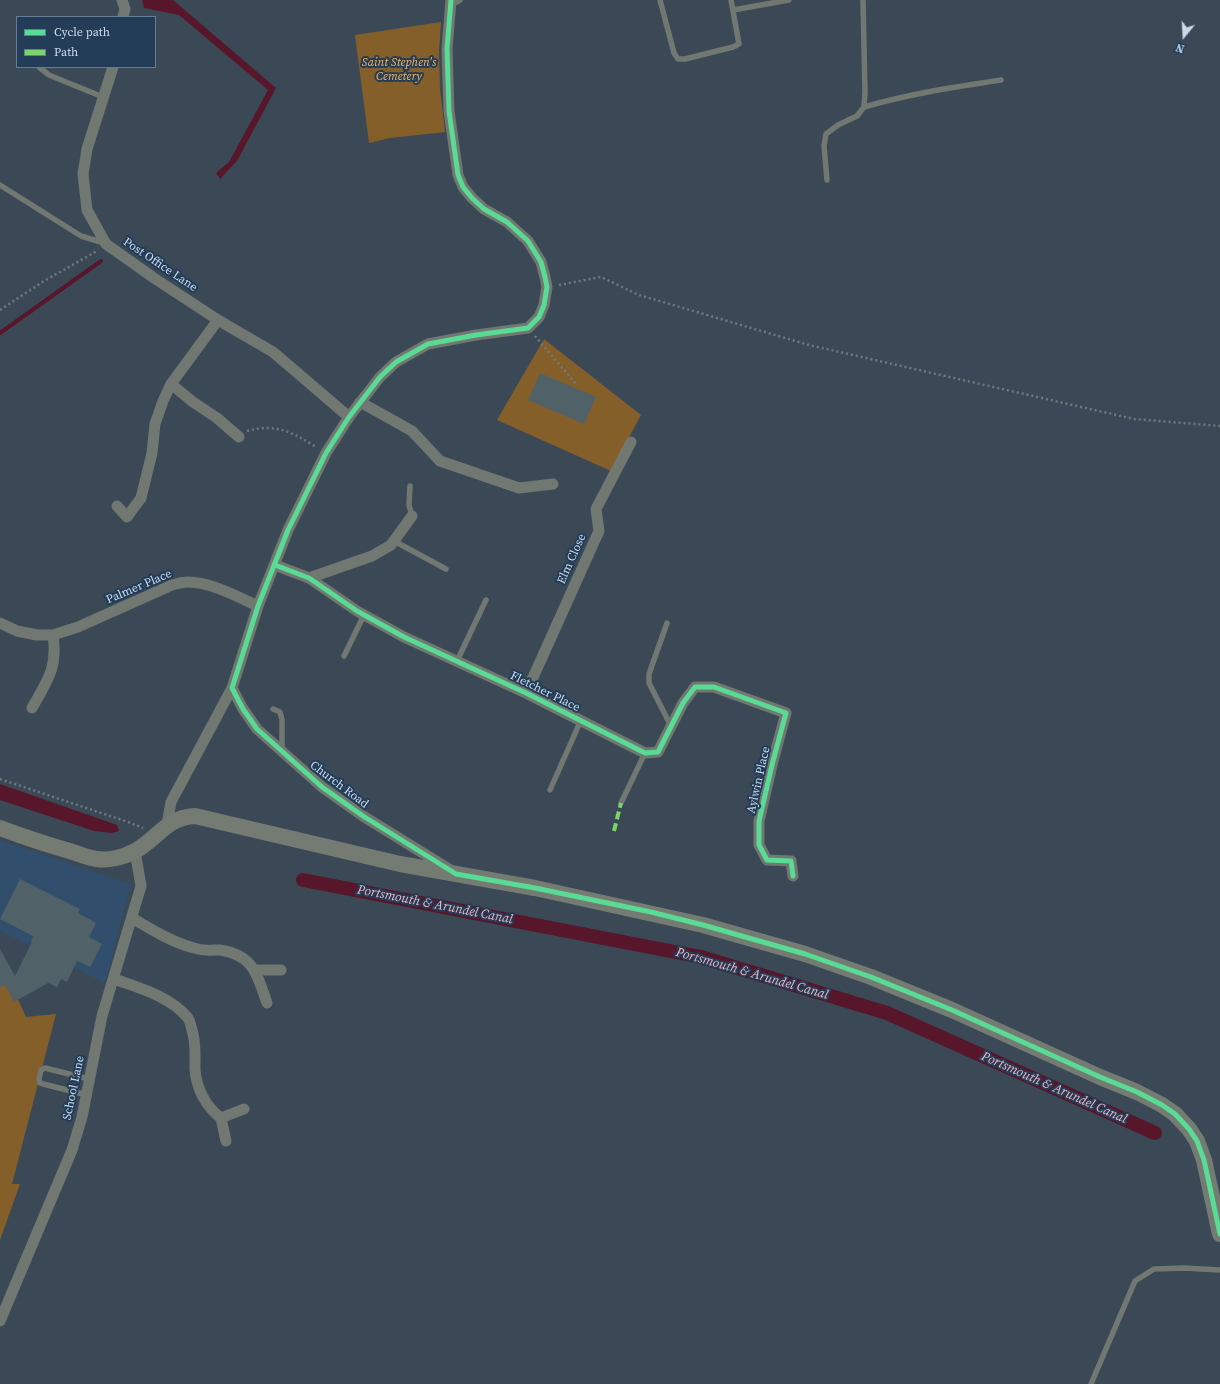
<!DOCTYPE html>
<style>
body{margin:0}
#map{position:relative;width:1220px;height:1384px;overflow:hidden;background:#3b4957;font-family:"Source Serif 4",serif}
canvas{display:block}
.legend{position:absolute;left:16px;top:16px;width:140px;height:52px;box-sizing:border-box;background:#233d58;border:1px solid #667c93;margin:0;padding:5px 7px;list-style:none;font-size:12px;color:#cbdaeb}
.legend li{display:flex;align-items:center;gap:8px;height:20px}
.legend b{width:20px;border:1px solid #667c93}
.north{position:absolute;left:1164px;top:16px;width:40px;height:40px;-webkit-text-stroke:3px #233d58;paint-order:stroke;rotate:198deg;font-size:11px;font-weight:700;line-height:16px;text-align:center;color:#cbdaeb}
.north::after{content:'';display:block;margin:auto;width:14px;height:18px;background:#cbdaeb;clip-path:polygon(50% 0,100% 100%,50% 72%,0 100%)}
</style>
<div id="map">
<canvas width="1220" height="1384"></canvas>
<ul class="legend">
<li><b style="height:5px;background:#5adb95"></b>Cycle path</li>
<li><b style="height:5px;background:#7cd36c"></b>Path</li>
</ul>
<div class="north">N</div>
</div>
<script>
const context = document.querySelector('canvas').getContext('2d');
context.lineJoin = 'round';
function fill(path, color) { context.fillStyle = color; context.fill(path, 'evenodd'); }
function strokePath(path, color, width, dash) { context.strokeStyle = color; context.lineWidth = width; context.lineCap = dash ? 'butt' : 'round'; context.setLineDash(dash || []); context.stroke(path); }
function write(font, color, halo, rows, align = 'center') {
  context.font = font + ' "Source Serif 4",serif'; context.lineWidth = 4; context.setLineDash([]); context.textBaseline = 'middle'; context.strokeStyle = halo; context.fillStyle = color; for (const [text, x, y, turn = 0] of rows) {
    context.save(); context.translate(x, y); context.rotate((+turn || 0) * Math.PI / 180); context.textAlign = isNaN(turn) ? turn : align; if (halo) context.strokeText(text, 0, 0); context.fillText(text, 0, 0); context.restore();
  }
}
fill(new Path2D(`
 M 0,840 L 131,884 L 105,983 L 1,931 L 0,933 Z`), '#314e6d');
fill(new Path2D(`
 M 441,22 L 439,51 L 440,89 L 445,132 L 390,138 L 369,143 L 355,35 Z
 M 544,339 L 641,415 L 611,471 L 497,420 Z
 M 0,960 L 26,1017 L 56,1014 L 12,1184 L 20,1184 L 0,1240 Z`), '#855f2a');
fill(new Path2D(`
 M 142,0 L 173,0 L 276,88 L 237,161 L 220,179 L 216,173 L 229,162 L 268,90 L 179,15 L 144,8 Z
 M 0,784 L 117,825 L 119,831 L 111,833 L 94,831 L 0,800 Z`), '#571629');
strokePath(new Path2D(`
 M 0,333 L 101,261`), '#571629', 4);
strokePath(new Path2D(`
 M 303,880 L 701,957 L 887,1013 L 1155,1133`), '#571629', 14);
fill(new Path2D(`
 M 540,373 L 596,397 L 584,424 L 528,400 Z
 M 20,879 L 80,909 L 78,913 L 96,923 L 89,937 L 102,944 L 90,967 L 77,961 L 67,982 L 61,979 L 57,987 L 48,983 L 14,1002 L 5,985 L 0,988 L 0,949 L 15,976 L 32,942 L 31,941 L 33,936 L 0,919 Z`), '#506167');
strokePath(new Path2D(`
 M 559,285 L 601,277 L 639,295 L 809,345 L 1134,419 L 1220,426
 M 0,310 L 44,281 L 97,251
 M 535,336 L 577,385
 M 247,431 C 276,423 292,432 316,447
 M 0,779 L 128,822 L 143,828`), '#72797a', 2.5, [2, 3]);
strokePath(new Path2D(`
 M 660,0 L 674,53 L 678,59 L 685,59 L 733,47 L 739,44 L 731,0
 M 451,5 L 460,0
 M 733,10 L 789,0
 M 39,67 L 49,75 L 103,97
 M 864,107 C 909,94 954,87 1001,80
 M 827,180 L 824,146 L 826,134 L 838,125 L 857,116 L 864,107 L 865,92 L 863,0
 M 0,185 L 81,236 L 104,243
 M 410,486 L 409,505 L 412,516
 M 394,541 L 446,569
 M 667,623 L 649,674 L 649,683 L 671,726
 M 344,656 L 364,615
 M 457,661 L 486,600
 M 273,709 L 280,712 L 282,720 L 282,750
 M 550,790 L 581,720
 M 621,803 L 645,753
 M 87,1095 L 43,1084 L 40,1083 L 39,1079 L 41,1070 L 45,1068 L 89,1079
 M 1091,1384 L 1135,1281 L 1154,1269 L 1184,1268 L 1220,1270`), '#707871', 5.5);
strokePath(new Path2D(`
 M 122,0 L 125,9 L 123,17
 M 113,67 L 87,149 L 83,174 L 87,210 L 106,244 L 154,278 L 218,320 L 273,352 L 349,417
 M 171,384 L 193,402 L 217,418 L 239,437
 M 360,402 L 412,431 L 440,461 L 519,488 L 553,484
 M 117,506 L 127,517 L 141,498 L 152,453 L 155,424 L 163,401 L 171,384 L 218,320
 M 275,565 L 309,578 L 357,611 L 404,637 L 526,693 L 645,753 L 658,752 L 683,703 L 695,687 L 714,687 L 786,713 L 773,761 L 759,821 L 759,845 L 767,860 L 791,861 L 793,876
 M 309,578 L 372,556 L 391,545 L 412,516
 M 0,623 L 17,631 L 37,635 L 53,635 L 78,627 L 172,585 C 177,584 182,582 187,582 C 212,582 237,597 258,606
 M 232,688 L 243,709 L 257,729 L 322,787 L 363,816 L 452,871
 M 526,693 L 599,531 L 596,509 L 631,442
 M 32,708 C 47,681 58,668 53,635
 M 167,825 L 171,802 L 232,688 L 258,606 L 288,530 L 326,453 L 349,417 L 380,377 L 396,362 L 428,344 L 476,335 L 528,328 L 539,317 L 544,305 L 547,287 L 545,277 L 541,262 L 528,241 L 507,222 L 484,209 L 472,198 L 463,187 L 458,175 L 449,111 L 448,81 L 447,49 L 451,0
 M 132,918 C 152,930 175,944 198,949 C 205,951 213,950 220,950 C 254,955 257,975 267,1003
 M 255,970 L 281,970
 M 114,979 C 139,988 170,996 188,1018 C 190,1021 191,1026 192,1030 C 196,1042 195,1056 195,1069 C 196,1088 206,1107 221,1118 L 244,1109
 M 221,1118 L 226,1141
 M 0,1321 L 72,1150 L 82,1117 L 102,1016 L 141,886 L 135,851`), '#707871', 11);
strokePath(new Path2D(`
 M 0,828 C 24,837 48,845 73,852 C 81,855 89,858 97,859 C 109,861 124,857 135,851 C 157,839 167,817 195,816 L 400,864 L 535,888 L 703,925 L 805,954 L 871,977 L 952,1010 L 1100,1077 L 1137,1092 L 1162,1105 L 1175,1114 L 1189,1129 L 1197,1141 L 1204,1160 L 1220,1234`), '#747b73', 16);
strokePath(new Path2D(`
 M 614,831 L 621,803`), '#7cd36c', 4, [8, 4]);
strokePath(new Path2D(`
 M 451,0 L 447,49 L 448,81 L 449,111 L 458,175 L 463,187 L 472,198 L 484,209 L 507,222 L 528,241 L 541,262 L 545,277 L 547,287 L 544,305 L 539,317 L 528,328 L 476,335 L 428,344 L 396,362 L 380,377 L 349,417 L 326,453 L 288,530 L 258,606 L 232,688 L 243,709 L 257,729 L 322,787 L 363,816 L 456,874 L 535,888 L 651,912 L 703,925 L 805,954 L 871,977 L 952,1010 L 1100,1077 L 1137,1092 L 1162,1105 L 1175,1114 L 1189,1129 L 1197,1141 L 1204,1160 L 1220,1234
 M 275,565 L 309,578 L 357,611 L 404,637 L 526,693 L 645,753 L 658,752 L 683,703 L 695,687 L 714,687 L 786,713 L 773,761 L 759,821 L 759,845 L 767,860 L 791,861 L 793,876`), '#5adb95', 5);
write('italic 12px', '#fcb65b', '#233d58', [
 ["Saint Stephen's",399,63],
 ["Cemetery",399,77]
]);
write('12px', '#cbdaeb', '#233d58', [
 ["Post Office Lane",160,265,34],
 ["Elm Close",572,559,-66],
 ["Palmer Place",139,587,-23],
 ["Fletcher Place",545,692,26],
 ["Aylwin Place",759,780,-77],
 ["Church Road",339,785,37],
 ["School Lane",74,1088,-78]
]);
write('italic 13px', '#f9b4bd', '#233d58', [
 ["Portsmouth & Arundel Canal",435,905,11],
 ["Portsmouth & Arundel Canal",752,974,16],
 ["Portsmouth & Arundel Canal",1054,1088,24]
]);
</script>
